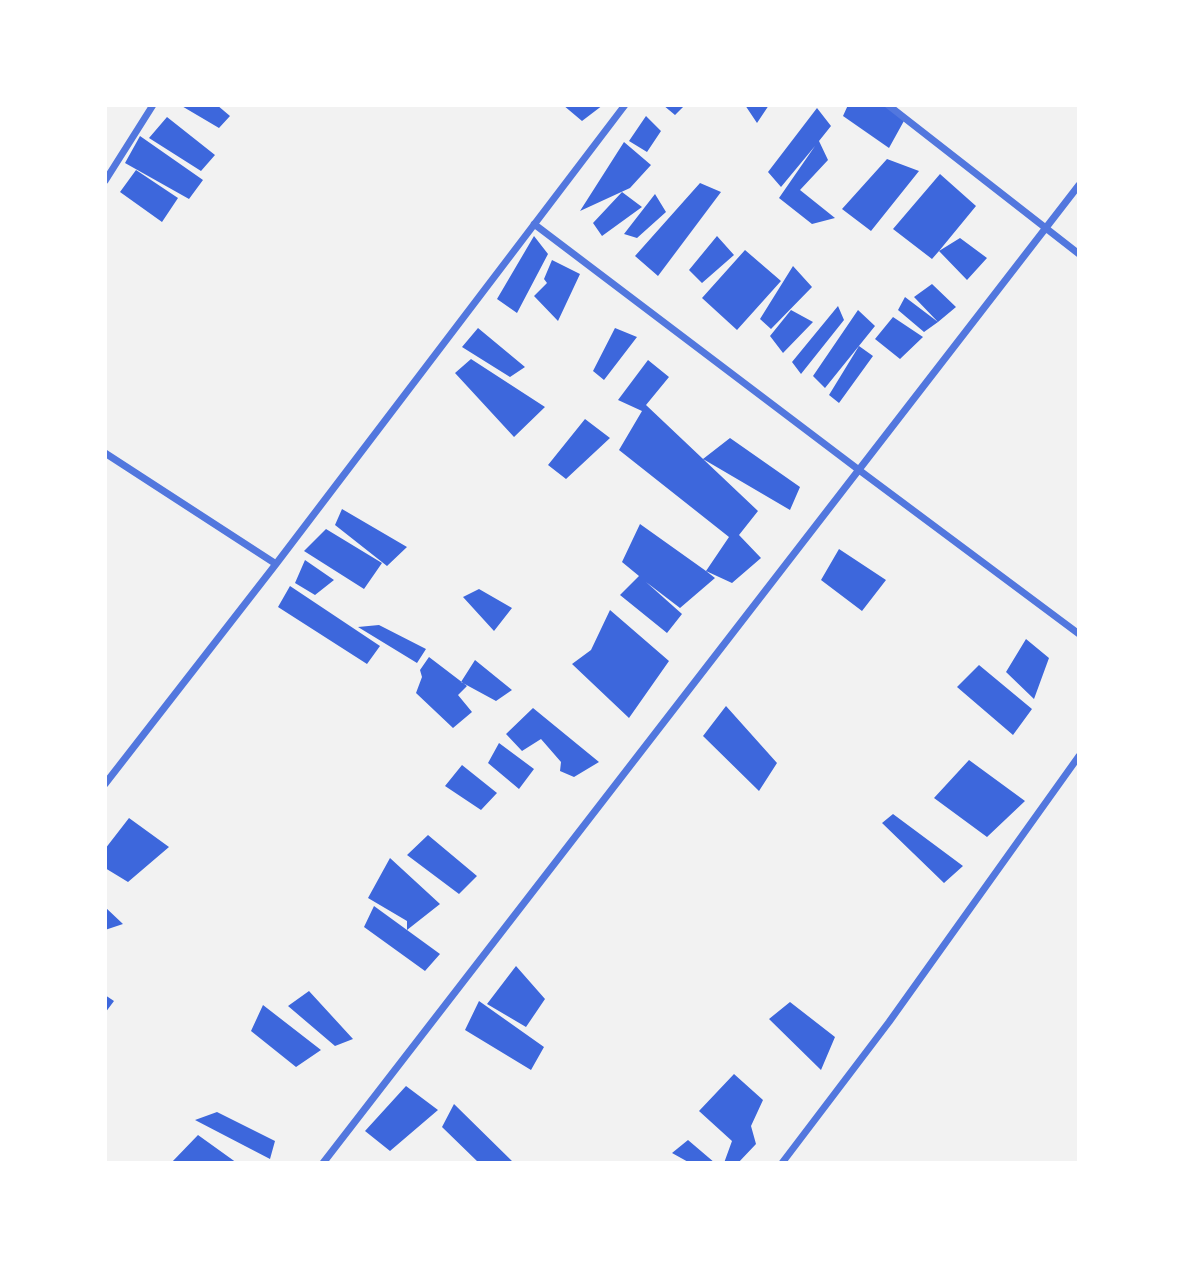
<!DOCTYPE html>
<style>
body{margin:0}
#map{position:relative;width:1184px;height:1268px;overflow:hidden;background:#f2f2f2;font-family:"PT Serif",serif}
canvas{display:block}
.frame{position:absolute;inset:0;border:107px solid #fff;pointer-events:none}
</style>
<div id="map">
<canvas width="1184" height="1268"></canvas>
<div class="frame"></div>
</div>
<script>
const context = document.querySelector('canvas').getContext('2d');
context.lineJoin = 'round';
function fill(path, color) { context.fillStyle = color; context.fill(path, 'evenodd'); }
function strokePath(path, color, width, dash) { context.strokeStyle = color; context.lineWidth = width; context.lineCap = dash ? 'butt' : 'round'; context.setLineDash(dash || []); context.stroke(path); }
fill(new Path2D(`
 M 180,105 L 217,105 L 230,116 L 219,128 Z
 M 563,105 L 603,105 L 582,121 Z
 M 663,105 L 685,105 L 675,115 Z
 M 745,105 L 769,105 L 757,123 Z
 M 848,105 L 884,105 L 905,119 L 889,148 L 843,116 Z
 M 817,108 L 831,126 L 819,141 L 828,160 L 800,190 L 835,218 L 812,224 L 779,198 L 815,146 L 781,187 L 768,172 Z
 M 646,116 L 661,131 L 647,152 L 629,141 Z
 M 167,117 L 215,155 L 201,171 L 149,138 Z
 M 140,136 L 203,180 L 189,199 L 125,163 Z
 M 624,142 L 651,165 L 630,188 L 580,211 Z
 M 887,159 L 919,171 L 871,231 L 842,209 Z
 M 136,170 L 178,198 L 162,222 L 120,192 Z
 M 940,174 L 976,206 L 939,251 L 960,238 L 987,258 L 967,280 L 939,251 L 932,259 L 893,229 Z
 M 700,183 L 721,192 L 658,276 L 635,256 Z
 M 622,192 L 642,207 L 602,236 L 593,223 Z
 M 655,194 L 666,212 L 637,238 L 624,234 Z
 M 534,236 L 548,254 L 517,313 L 497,299 Z
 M 717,236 L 734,255 L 702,283 L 689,270 Z
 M 745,250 L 781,281 L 737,330 L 702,298 Z
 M 552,260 L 580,274 L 558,321 L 534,296 L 547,283 L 544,279 Z
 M 793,266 L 812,287 L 771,329 L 760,319 Z
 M 932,284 L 956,307 L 938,322 L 924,332 L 898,310 L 905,297 L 938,322 L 914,297 Z
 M 838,306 L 844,320 L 801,374 L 792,362 Z
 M 791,310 L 813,322 L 783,353 L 770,336 Z
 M 858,310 L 875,326 L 825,388 L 813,376 Z
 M 893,317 L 923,337 L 900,359 L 875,339 Z
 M 478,328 L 525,367 L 510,377 L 462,347 Z
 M 615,328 L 637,337 L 604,380 L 593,371 Z
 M 859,346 L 873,356 L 839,403 L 829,395 Z
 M 471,359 L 545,407 L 514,437 L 455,373 Z
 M 648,360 L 669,377 L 646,405 L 758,511 L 739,535 L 761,558 L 732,583 L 706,571 L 715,578 L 680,608 L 646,582 L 682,614 L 667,633 L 620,595 L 639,576 L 622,562 L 640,524 L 706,571 L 729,537 L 619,450 L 642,411 L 618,400 Z
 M 585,419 L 610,438 L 566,479 L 548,465 Z
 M 730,438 L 800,487 L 790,510 L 703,459 Z
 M 342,509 L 407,547 L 387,566 L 335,525 Z
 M 326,529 L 382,563 L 364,589 L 304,551 Z
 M 839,549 L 886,580 L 862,611 L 821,580 Z
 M 305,560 L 334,580 L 315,595 L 295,583 Z
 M 290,586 L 380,646 L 367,664 L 278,607 Z
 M 479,589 L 512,608 L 494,631 L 463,597 Z
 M 610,610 L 669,661 L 629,718 L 572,664 L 591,650 Z
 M 379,625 L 426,649 L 417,663 L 358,627 Z
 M 1026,639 L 1049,658 L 1034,699 L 1006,672 Z
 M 429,657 L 467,686 L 458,695 L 472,712 L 453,728 L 416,693 L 422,677 L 420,670 Z
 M 475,660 L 512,690 L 496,701 L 461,682 Z
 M 979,665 L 1032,709 L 1013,735 L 957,687 Z
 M 726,706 L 777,763 L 759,791 L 703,736 Z
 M 533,708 L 599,762 L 574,777 L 560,771 L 561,762 L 541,739 L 522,751 L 506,734 Z
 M 499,743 L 534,769 L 519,789 L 488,763 Z
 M 969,760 L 1025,801 L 987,837 L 934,798 Z
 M 462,765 L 497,793 L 481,810 L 445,786 Z
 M 893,814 L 963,866 L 944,883 L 882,823 Z
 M 129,818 L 169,847 L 128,882 L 105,868 L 105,849 Z
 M 428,835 L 477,876 L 459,894 L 407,855 Z
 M 390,858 L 440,904 L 407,930 L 440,954 L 425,971 L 364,927 L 374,906 L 407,930 L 407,921 L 368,898 Z
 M 105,907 L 123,924 L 105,930 Z
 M 516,966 L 545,999 L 526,1027 L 487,1004 Z
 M 309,991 L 353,1039 L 335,1046 L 288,1006 Z
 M 105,995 L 114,1001 L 105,1013 Z
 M 479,1001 L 544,1047 L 531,1070 L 465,1030 Z
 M 790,1002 L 835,1037 L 821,1070 L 769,1019 Z
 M 263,1005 L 321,1050 L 296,1067 L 251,1031 Z
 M 734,1074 L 763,1100 L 751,1126 L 756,1144 L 738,1163 L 724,1163 L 732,1141 L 699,1111 Z
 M 406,1086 L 438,1110 L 390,1151 L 365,1131 Z
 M 454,1104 L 514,1163 L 479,1163 L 442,1127 Z
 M 217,1112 L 275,1141 L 270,1159 L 195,1120 Z
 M 198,1135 L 237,1163 L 171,1163 Z
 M 688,1140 L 715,1163 L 690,1163 L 672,1153 Z`), '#3d67dc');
strokePath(new Path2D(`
 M 888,105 L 1079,254
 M 105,181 L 153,105
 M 534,224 L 859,470 L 1079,634
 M 105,453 L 276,564
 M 105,784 L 276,564 L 625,105
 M 323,1163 L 1079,185
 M 782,1163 L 889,1022 L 1079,756`), '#5277de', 7);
</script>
